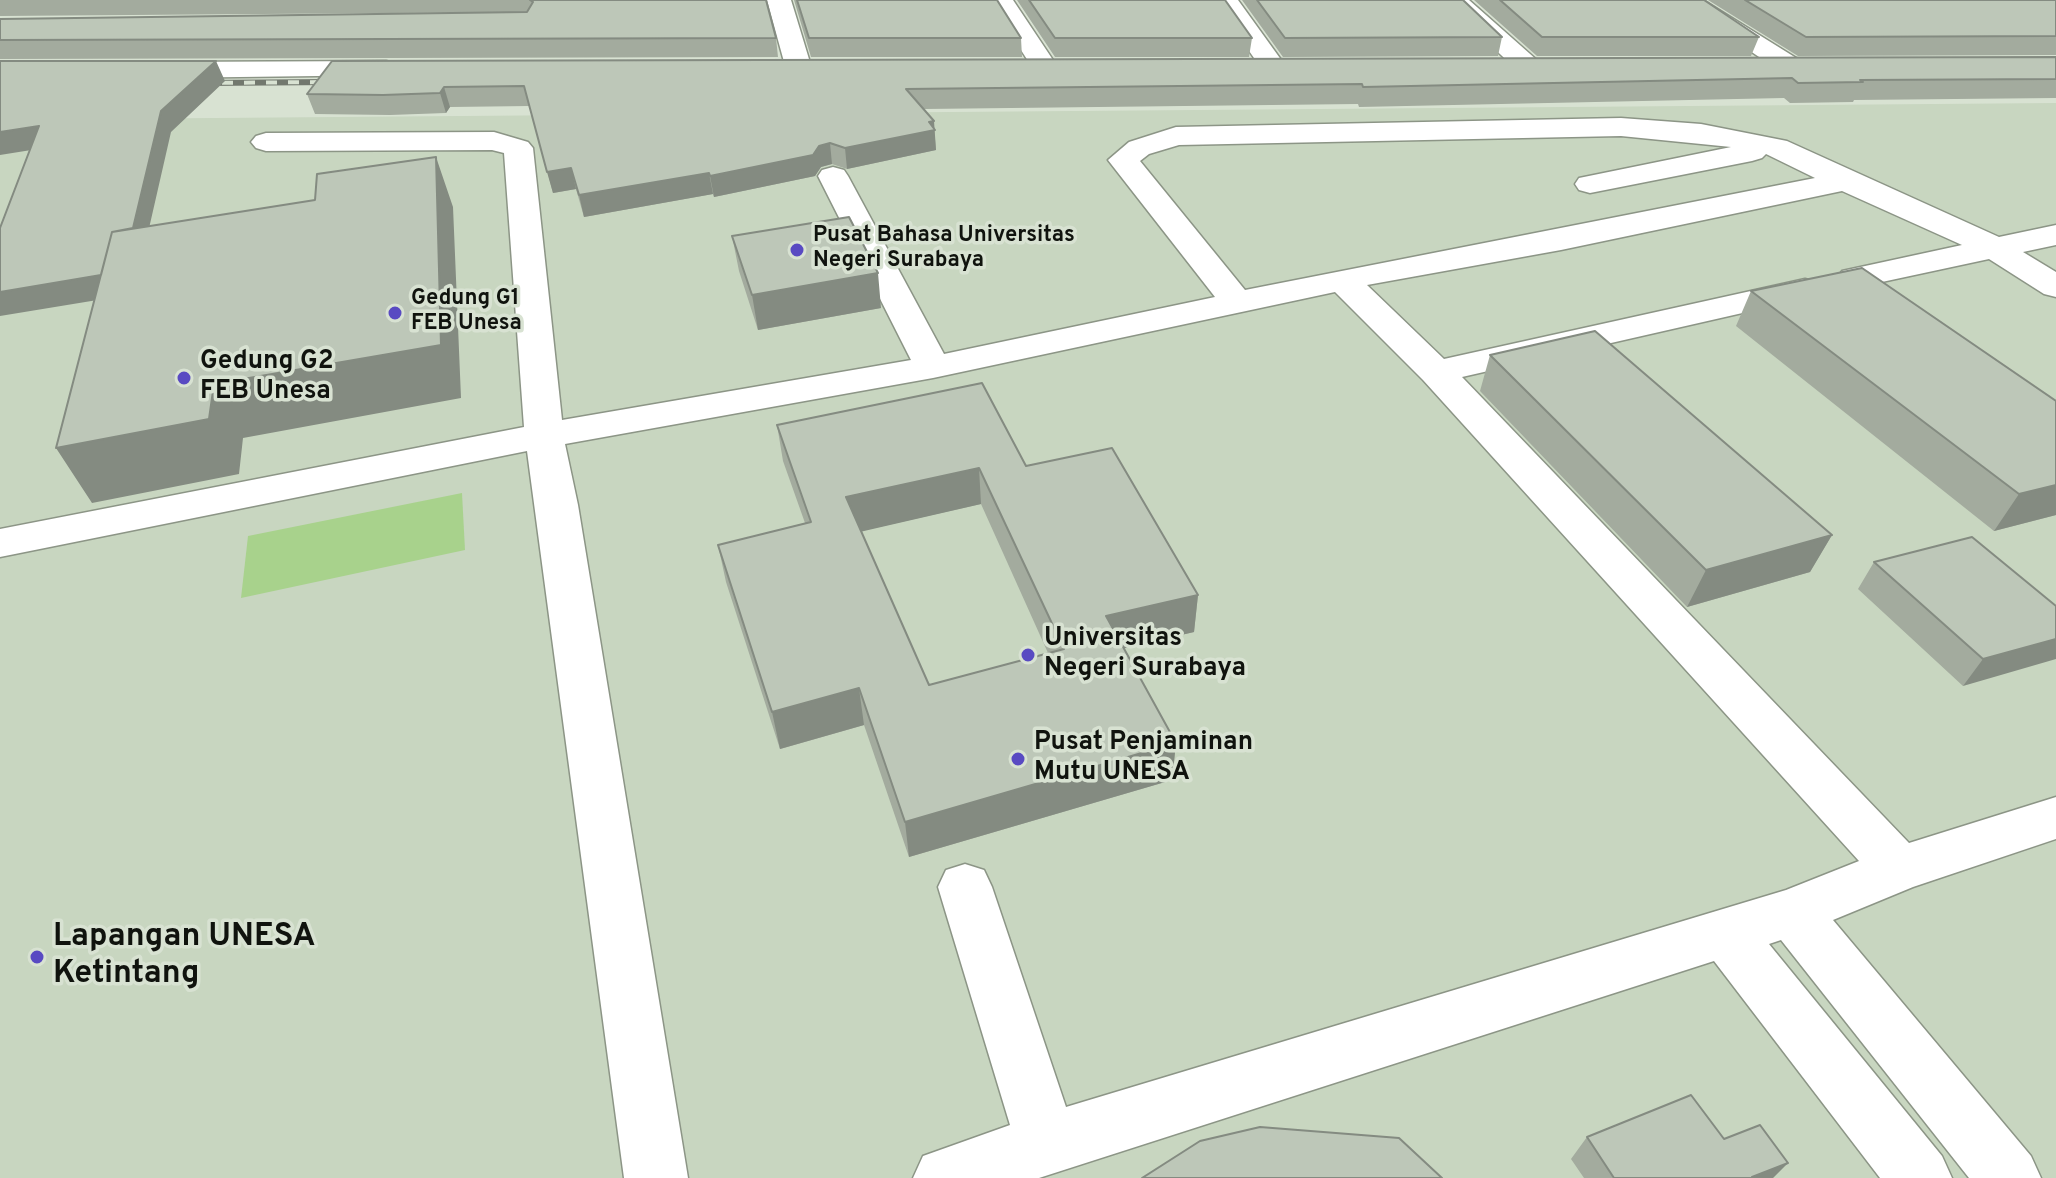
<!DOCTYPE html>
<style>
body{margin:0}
canvas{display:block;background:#d8e2d2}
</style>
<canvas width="2056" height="1178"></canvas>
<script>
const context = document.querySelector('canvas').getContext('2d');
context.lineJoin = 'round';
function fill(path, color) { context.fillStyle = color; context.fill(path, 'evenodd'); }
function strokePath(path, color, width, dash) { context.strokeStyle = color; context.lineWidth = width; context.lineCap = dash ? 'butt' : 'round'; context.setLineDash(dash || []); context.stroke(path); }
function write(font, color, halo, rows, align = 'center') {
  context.font = font + ' Overpass,sans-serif'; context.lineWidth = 7; context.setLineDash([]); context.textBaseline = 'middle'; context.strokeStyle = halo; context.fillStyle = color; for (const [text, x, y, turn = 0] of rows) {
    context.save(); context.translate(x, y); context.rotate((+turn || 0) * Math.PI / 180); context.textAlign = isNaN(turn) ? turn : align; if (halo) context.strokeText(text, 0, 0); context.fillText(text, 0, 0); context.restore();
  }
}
fill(new Path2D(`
 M 2056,103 L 2056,1178 L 0,1178 L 0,132 L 91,119 Z`), '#c8d6c0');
fill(new Path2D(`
 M 462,493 L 465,550 L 241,598 L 248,536 Z`), '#a8d28c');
const minor = new Path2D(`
 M 767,0 L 791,0 L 812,69 L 808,75 L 790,75 L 786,69 Z
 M 989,0 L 1013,0 L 1059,69 L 1055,75 L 1037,75 Z
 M 1214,0 L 1238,0 L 1287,68 L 1283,74 L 1265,74 Z
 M 1443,0 L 1469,0 L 1538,61 L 1542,67 L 1538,73 L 1520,73 Z
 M 1674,0 L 1703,0 L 1801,61 L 1805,67 L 1801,73 L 1783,73 Z
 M 386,61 L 395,63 L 399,69 L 395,75 L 162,78 L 153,76 L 149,70 L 153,64 L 162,62 Z
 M 1621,118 L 1701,124 L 1787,141 L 1999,237 L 2056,225 L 2056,245 L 2023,252 L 2056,272 L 2056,297 L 2044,294 L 1989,259 L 1854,288 L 1842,285 L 1837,278 L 1842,271 L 1962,245 L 1842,191 L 1561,250 L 1367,285 L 1444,359 L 1805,279 L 1817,282 L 1822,289 L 1817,296 L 1462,377 L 1909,843 L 2056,797 L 2056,839 L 1913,887 L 1833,920 L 2031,1156 L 2041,1178 L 1969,1178 L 1781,940 L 1769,944 L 1942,1156 L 1952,1178 L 1880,1178 L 1714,961 L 1039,1178 L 913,1178 L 923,1156 L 1010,1125 L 938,887 L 946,870 L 965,864 L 984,870 L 992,887 L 1066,1107 L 1786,890 L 1859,861 L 1423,380 L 1335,292 L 933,378 L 565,444 L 578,505 L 688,1178 L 624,1178 L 527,451 L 0,557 L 0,529 L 524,427 L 504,153 L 492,150 L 266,151 L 256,148 L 251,142 L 256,136 L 266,133 L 494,132 L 528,142 L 533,148 L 562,420 L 911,360 L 818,176 L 822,170 L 833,167 L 844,170 L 848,176 L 944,354 L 1215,297 L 1108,160 L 1129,142 L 1176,127 ZM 1621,136 L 1731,147 L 1579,178 L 1575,184 L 1579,190 L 1590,193 L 1752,161 L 1762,158 L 1766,154 L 1815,178 L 1245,290 L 1140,161 L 1149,154 L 1179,145 Z`);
strokePath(minor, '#8c9586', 3);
fill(minor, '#fff');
const rail = new Path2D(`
 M 200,83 L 336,82`);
strokePath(rail, '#72786e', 6);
strokePath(rail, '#d8e2d2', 4, [11]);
fill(new Path2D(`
 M 0,0 L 766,0 L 776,38 L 778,57 L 0,59 L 0,19 L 523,12 L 0,16 Z
 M 794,0 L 997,0 L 1021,38 L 1022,57 L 811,57 Z
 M 1017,0 L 1225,0 L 1252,38 L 1249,57 L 1055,57 Z
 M 1242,0 L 1463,0 L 1502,37 L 1498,56 L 1283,57 Z
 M 1474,0 L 1704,0 L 1759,37 L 1751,56 L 1537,56 Z
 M 1708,0 L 2056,0 L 2056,55 L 1798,56 Z
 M 2056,57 L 2056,98 L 1854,100 L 1853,102 L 1790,103 L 1784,98 L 1359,107 L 1358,104 L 924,109 L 934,128 L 936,150 L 847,169 L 832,164 L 821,167 L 815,176 L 714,197 L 713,194 L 584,217 L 576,189 L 553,193 L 530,106 L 450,107 L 446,113 L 390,115 L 315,114 L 307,94 L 332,61 Z
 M 732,236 L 881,308 L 758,330 L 739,271 Z
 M 1751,291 L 2056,401 L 2056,515 L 1994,531 L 1736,326 Z
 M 1490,355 L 1832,535 L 1810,572 L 1687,607 L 1480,391 Z
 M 777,425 L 1026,466 L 1198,595 L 1194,632 L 1124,648 L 1176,743 L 1172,780 L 909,857 L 864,725 L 780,749 L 726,582 L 718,545 L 805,523 L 783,461 ZM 981,504 L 1048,653 L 929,685 L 861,531 Z
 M 1874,562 L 2056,606 L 1963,686 L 1858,589 Z
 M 1587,1137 L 1724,1139 L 1773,1178 L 1584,1178 L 1571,1159 Z`), '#a3ab9e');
fill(new Path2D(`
 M 216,61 L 225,81 L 171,132 L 134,294 L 0,316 L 0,292 L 161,111 Z
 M 444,87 L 450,107 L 446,113 L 440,93 Z
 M 934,121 L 936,150 L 847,169 L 845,148 Z
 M 39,126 L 50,147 L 0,155 L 0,132 Z
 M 830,143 L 832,164 L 821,167 L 815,176 L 714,197 L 710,176 Z
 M 436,157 L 453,207 L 461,398 L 243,438 L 239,474 L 92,503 L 56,448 L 214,384 Z
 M 571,168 L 576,189 L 553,193 L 547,172 Z
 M 709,173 L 713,194 L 584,217 L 579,195 Z
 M 878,273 L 881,308 L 758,330 L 752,295 Z
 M 979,468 L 981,504 L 851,534 L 846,497 Z
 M 2056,485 L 2056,515 L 1994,531 L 2019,494 Z
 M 1832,535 L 1810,572 L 1687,607 L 1706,570 Z
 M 1198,595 L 1194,632 L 1104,653 L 1106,616 Z
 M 2056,639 L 2056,659 L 1963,686 L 1983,659 Z
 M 859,688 L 864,725 L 780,749 L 772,712 Z
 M 1176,743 L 1172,780 L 909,857 L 905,822 Z
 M 1788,1163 L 1773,1178 L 1751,1178 Z`), '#848b81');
const building = new Path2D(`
 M 530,0 L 766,0 L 776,38 L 0,40 L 0,19 L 527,12 L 533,2 Z
 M 797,0 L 997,0 L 1021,38 L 809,38 Z
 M 1029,0 L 1225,0 L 1252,38 L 1055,38 Z
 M 1257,0 L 1463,0 L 1502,37 L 1285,38 Z
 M 1500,0 L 1704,0 L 1759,37 L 1542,37 Z
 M 1745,0 L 2056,0 L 2056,36 L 1806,37 Z
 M 2056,57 L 2056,79 L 1860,80 L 1863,82 L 1798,83 L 1792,78 L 1363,87 L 1362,84 L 906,89 L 934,121 L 929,122 L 935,130 L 845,148 L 830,143 L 819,146 L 813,155 L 710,176 L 709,173 L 579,195 L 571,168 L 547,172 L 524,86 L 444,87 L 440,93 L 383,95 L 307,94 L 332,61 Z
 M 0,61 L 216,61 L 161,111 L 133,228 L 112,232 L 101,275 L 0,292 L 0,228 L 39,126 L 0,132 Z
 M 436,157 L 441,345 L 214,384 L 209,419 L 56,448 L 112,232 L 315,200 L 317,174 Z
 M 849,217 L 878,273 L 752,295 L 732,236 Z
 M 1862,268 L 2056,401 L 2056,485 L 2019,494 L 1751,291 Z
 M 1595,331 L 1832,535 L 1706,570 L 1490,355 Z
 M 982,383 L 1026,466 L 1112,448 L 1198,595 L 1106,616 L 1176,743 L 905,822 L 859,688 L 772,712 L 718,545 L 811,522 L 777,425 ZM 979,468 L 1064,649 L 929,685 L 846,497 Z
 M 1972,537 L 2056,606 L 2056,639 L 1983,659 L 1874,562 Z
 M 1691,1095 L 1724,1139 L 1760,1125 L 1788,1163 L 1752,1177 L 1752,1178 L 1614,1178 L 1587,1137 Z
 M 1260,1127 L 1399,1138 L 1442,1178 L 1142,1178 L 1200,1141 Z`);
fill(building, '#bdc7b8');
strokePath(building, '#848b81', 2);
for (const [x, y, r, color] of [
 [797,250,8,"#594ac2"],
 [395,313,8,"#594ac2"],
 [184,378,8,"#594ac2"],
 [1028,655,8,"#594ac2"],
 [1018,759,8,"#594ac2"],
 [37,957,8,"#594ac2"]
]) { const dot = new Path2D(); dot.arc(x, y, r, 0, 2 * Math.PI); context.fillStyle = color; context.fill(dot); strokePath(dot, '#d8e2d2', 3); }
write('bold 22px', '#10130e', '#d8e2d2', [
 ["Pusat Bahasa Universitas",813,237],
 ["Negeri Surabaya",813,262],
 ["Gedung G1",411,300],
 ["FEB Unesa",411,325]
], 'left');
write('bold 26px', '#10130e', '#d8e2d2', [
 ["Gedung G2",200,363],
 ["FEB Unesa",200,393],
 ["Universitas",1044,640],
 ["Negeri Surabaya",1044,670],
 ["Pusat Penjaminan",1034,744],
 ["Mutu UNESA",1034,774]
], 'left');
write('bold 32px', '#10130e', '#d8e2d2', [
 ["Lapangan UNESA",53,939],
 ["Ketintang",53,976]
], 'left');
</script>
